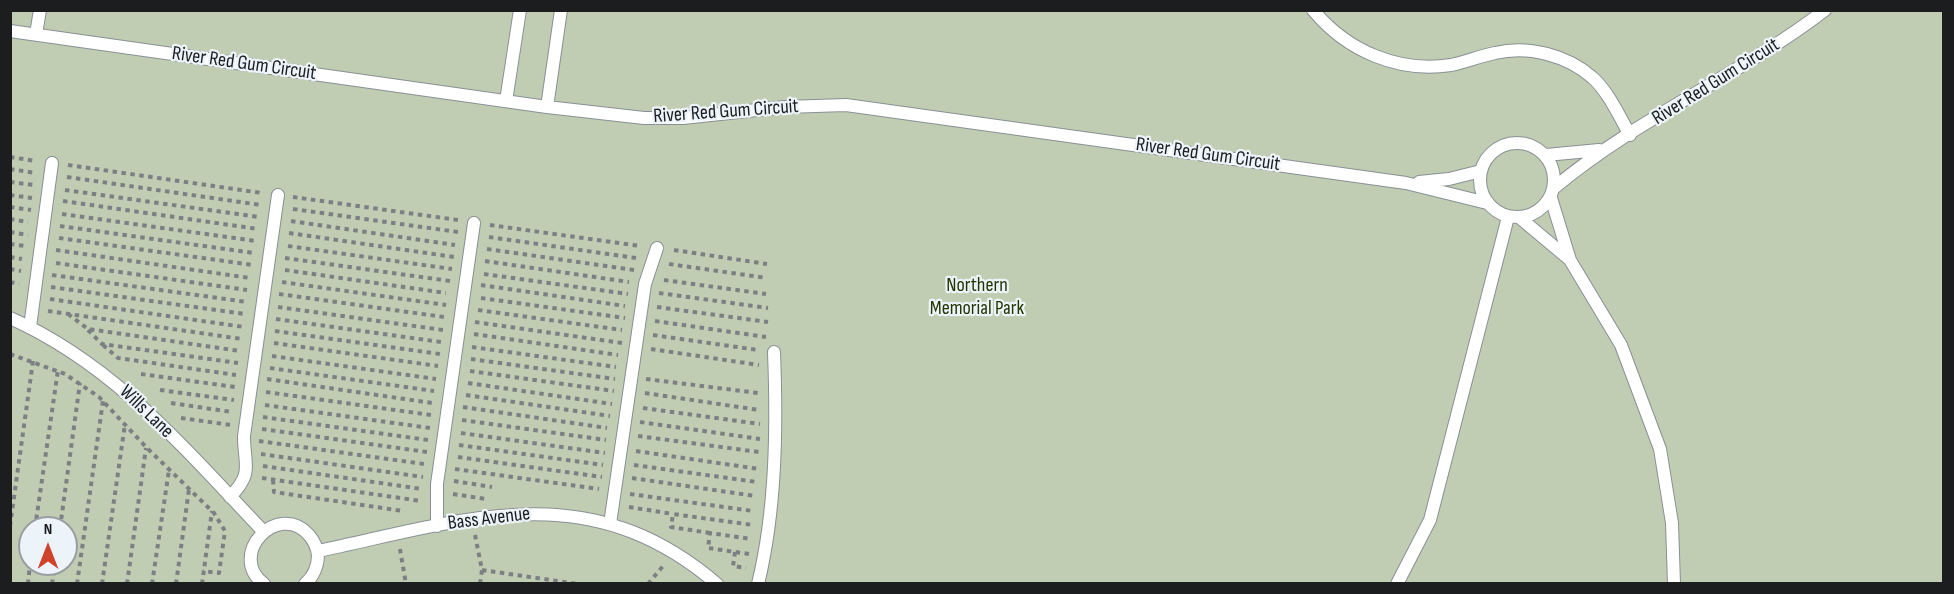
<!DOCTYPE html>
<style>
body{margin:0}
#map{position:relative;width:1954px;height:594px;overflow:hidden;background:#dfe6ec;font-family:"Sofia Sans Condensed",sans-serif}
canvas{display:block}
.frame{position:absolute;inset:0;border:12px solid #1b1d1f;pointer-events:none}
.north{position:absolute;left:18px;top:516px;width:60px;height:60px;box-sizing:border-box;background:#ecf3f9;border:2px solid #989da2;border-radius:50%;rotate:0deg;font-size:16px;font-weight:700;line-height:24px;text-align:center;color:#1b1d1f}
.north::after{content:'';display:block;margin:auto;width:21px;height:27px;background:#ce4329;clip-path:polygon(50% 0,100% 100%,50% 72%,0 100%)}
</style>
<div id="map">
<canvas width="1954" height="594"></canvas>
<div class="frame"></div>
<div class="north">N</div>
</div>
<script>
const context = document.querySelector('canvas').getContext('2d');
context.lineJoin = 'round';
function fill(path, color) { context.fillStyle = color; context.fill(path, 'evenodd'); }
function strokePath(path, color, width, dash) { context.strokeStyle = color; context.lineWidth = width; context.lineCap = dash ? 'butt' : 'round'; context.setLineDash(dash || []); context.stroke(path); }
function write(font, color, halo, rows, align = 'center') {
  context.font = font + ' "Sofia Sans Condensed",sans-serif'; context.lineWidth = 4.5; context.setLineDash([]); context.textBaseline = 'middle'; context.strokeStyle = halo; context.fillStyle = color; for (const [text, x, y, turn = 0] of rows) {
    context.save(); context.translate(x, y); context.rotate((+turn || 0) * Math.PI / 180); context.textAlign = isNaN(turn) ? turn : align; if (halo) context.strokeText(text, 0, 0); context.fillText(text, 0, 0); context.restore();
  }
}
fill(new Path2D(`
 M 10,11 L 1943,11 L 1943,583 L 11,583 ZM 30,528 L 66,528 L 66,564 L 30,564 Z`), '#c0cdb2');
const lane = new Path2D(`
 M 1313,10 C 1347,51 1398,73 1451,65 C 1466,62 1480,56 1495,53 C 1528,45 1567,55 1593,78 C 1609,93 1619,116 1630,135
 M 10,31 L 547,107 L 644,118 L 683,118 L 785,107 L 846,105 L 1406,183 L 1487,203
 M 36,34 L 40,10
 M 506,101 L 520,10
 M 547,107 L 561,10
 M1480 180a37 37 0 1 1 74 0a37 37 0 1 1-74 0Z
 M 1546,155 L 1599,150
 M 1419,182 L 1449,179 L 1481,171
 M 1554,188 C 1637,118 1739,76 1825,10
 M 1551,198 L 1570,260 L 1621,345 L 1660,449 L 1672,523 L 1674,584
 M 1520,218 L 1569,259
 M 10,318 C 114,364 186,450 263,531
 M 30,327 L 52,163
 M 230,497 C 254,472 244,466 244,436 L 278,195
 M 610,524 L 645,284 L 657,248
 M 437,526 L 437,484 L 474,223
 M 318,551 C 466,520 587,473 717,584
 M 264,584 C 226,555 278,500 309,535 C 314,541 317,547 318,555 C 318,566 313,577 305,584
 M 758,584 C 776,510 777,428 774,352
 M 1397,584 L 1430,520 L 1508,217`);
strokePath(lane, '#899095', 14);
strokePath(new Path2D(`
 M 10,157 L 36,161
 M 68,165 L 262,193
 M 10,169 L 36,173
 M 67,177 L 261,205
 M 10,182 L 34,185
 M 65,190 L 259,217
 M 10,195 L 32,198
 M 293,197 L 458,220
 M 63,201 L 258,229
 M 10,207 L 31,210
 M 293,209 L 458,232
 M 62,214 L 256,241
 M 10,219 L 28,222
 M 291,221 L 455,245
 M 490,225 L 640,246
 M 60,226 L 254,253
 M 10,232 L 28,235
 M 289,233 L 454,257
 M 489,237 L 636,258
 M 59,238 L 253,265
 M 10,244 L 25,246
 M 288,246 L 452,269
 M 487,249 L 634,270
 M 56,250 L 250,278
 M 674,250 L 767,264
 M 10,257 L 22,259
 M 285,258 L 450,281
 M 485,261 L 629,282
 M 56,263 L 247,290
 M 669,264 L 767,278
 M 10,269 L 21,271
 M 285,270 L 446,293
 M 484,274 L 628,294
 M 52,275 L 247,302
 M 664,280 L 766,294
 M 10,282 L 19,284
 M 282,282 L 446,305
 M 481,285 L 625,306
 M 51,287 L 245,314
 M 659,293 L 768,308
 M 279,294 L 444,317
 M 481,298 L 625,318
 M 50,299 L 244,327
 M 278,307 L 443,330
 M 657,307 L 768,322
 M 478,310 L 622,330
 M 48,311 L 242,339
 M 68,314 L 88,329 L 240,351
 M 276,319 L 441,342
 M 655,321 L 766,337
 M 475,322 L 622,343
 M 88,330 L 102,344 L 238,363
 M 275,331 L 440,354
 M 474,334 L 618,355
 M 653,335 L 758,350
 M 274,343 L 438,366
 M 103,345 L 118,358 L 236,375
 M 472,347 L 616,367
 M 651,349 L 759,365
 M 10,354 L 65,374 L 99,397 L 146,447 L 214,513 L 225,531 L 219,573 L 203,571
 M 272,356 L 436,379
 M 471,359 L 615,379
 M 270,368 L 434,391
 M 470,371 L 614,391
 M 141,374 L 235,387
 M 267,379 L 432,403
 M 646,379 L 758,393
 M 468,383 L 612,404
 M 160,390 L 234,400
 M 266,392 L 431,415
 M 645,393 L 759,410
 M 466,395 L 610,416
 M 171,403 L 232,412
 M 265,405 L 430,428
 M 463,407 L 607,428
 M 643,408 L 760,424
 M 263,417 L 428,440
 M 181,418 L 231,425
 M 462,420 L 606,440
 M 640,422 L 760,439
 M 262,429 L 427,452
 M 461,433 L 605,453
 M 638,436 L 759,452
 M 259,441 L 424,464
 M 459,445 L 603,465
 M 636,451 L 759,469
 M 261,454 L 423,477
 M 458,457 L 602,477
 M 634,465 L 757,482
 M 263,466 L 422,489
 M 455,469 L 599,489
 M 262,478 L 421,501
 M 632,478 L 755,496
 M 273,480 L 274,492 L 403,511
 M 454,481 L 492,487
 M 453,494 L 486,499
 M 630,494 L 753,511
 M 629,507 L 673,514
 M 10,526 L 33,361
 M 35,528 L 58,370
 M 60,528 L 80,383
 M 710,533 L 671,527 L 673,514 L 753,525
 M 475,535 L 482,570 L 480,584
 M 400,549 L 406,584
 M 735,552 L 733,566 L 746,568
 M 749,554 L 708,548 L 710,533 L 751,539
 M 482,570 L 578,584
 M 28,584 L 30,564
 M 52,584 L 55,564
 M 77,584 L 103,401
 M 102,584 L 125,424
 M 127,584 L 146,448
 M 152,584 L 169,470
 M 176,584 L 189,489
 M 202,584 L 212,511
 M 648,584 L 663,566`), '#7c8084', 4, [4.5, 4.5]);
strokePath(lane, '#fff', 12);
write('20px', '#1b1d1f', '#ecf3f9', [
 ["River Red Gum Circuit",244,64,8],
 ["River Red Gum Circuit",1716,82,-32],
 ["River Red Gum Circuit",726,112,-4],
 ["River Red Gum Circuit",1208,155,8],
 ["Wills Lane",146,412,44],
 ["Bass Avenue",489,519,-7]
]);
write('20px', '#223600', '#ecf3f9', [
 ["Northern",977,286],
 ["Memorial Park",977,309]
]);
</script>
